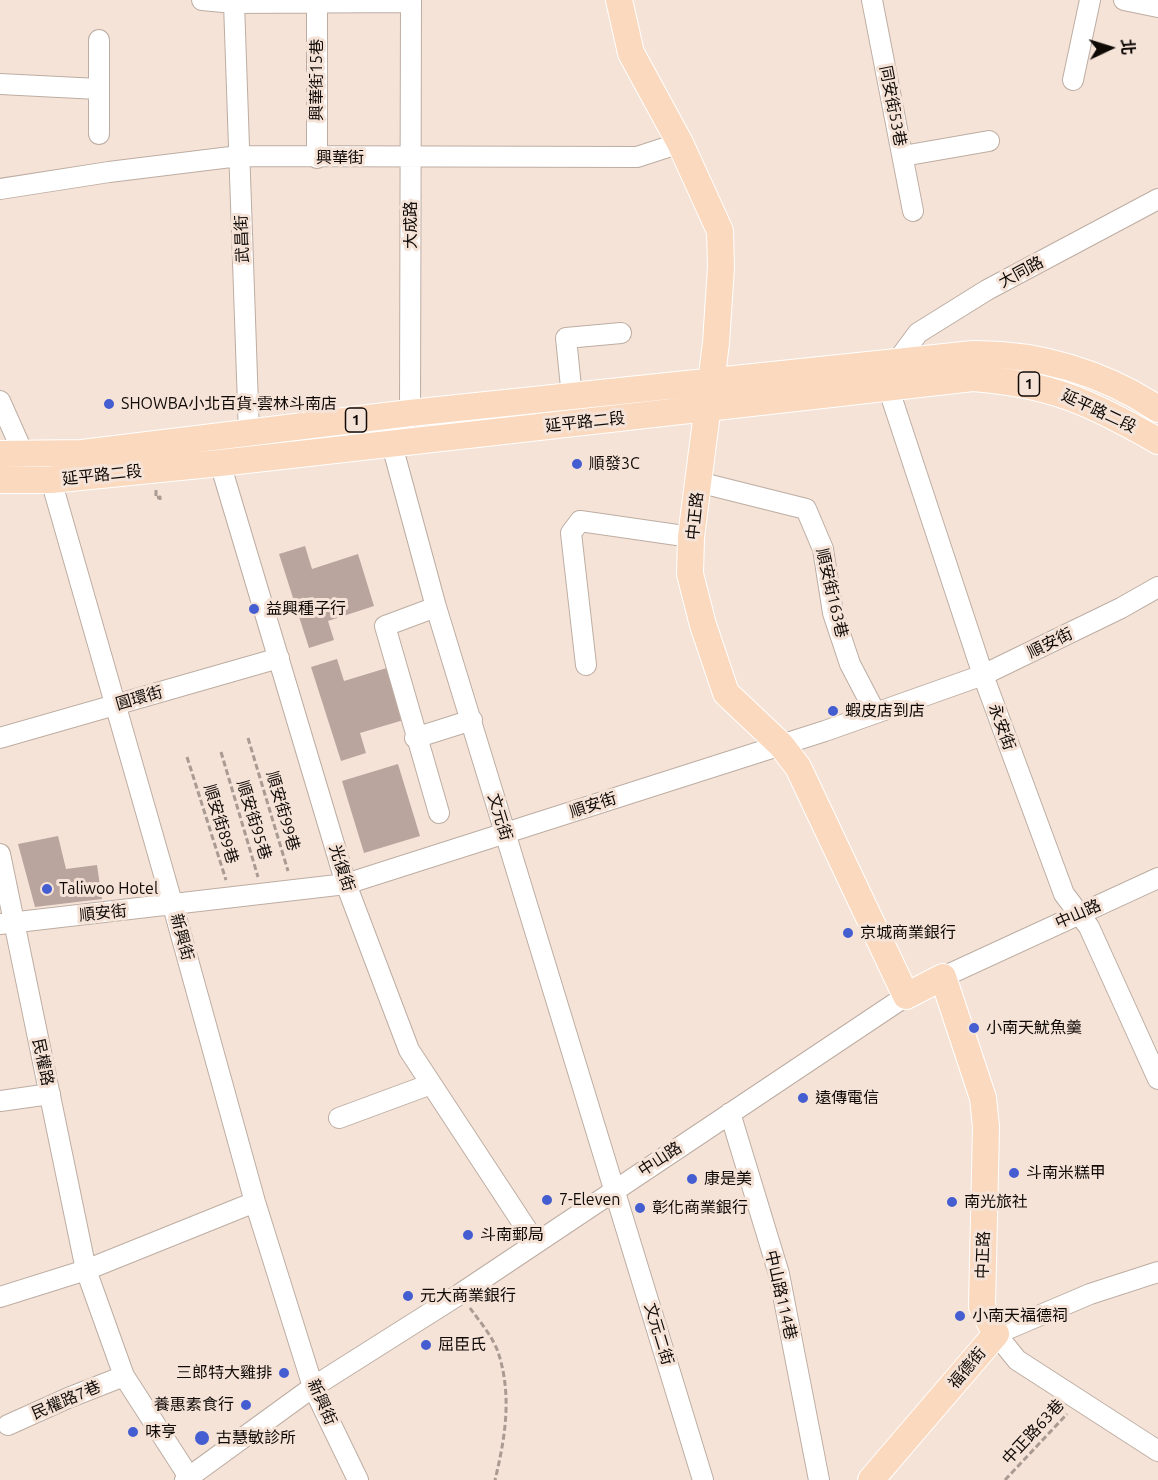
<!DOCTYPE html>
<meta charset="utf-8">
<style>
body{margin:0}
#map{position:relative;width:1158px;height:1480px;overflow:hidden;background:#f5e3d8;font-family:Ubuntu,"Noto Sans TC",sans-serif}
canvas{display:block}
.north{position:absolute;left:1080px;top:18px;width:60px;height:60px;-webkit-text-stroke:4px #f5e3d8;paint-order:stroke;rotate:86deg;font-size:16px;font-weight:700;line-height:24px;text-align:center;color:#100a07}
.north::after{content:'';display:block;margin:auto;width:21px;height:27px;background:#100a07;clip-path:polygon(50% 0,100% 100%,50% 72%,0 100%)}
</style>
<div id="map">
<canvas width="1158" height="1480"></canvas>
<div class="north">北</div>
</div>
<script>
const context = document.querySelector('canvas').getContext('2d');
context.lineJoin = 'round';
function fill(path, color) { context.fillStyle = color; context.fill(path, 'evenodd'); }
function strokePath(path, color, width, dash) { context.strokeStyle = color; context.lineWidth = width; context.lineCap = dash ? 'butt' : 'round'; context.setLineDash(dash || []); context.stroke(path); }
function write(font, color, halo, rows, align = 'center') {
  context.font = font + ' Ubuntu,"Noto Sans TC",sans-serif'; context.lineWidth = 6; context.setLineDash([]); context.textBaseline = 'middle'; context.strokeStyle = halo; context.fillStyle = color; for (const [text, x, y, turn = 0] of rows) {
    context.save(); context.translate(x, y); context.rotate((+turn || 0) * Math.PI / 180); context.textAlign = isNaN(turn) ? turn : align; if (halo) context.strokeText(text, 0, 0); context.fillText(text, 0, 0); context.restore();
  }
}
fill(new Path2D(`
 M 305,546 L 312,569 L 358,554 L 374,606 L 328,621 L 334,640 L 309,648 L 279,554 Z
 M 337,659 L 344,681 L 390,667 L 407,719 L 360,733 L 366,753 L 341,761 L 311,667 Z
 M 398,764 L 420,836 L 364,853 L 342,781 Z
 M 58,836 L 66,869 L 97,865 L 102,899 L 35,907 L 18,844 Z`), '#b9a59e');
const minor = new Path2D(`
 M 202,0 L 234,3 L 411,2
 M 411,0 L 410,413 L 392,445 L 436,607 L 703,1480
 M 872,0 L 913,211
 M 1124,0 L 1158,7
 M 234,3 L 249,434 L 220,463 L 346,884 L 409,1050 L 535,1242
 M 99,40 L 99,134
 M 1073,80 L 1090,0
 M 0,84 L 98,89
 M 903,156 L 989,141
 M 317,158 L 317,2
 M 0,189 L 109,172 L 239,156 L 637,157 L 680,143
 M 1158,199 L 987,290 L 918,333 L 898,360 L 888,387 L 983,675 L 1064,894 L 1089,927 L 1158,1079
 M 572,397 L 566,338 L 621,333
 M 0,401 L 24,455 L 51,480 L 173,906 L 255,1202 L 313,1387 L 358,1480
 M 698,482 L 806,509 L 823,549 L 833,613 L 850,664 L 875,712
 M 436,607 L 385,626 L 439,813
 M 586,665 L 571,533 L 580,521 L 691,537
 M 0,738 L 279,658
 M 415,738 L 472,720
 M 0,854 L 86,1270 L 124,1376 L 189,1477
 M 0,924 L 346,884 L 825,731 L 983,675 L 1121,608 L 1158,587
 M 943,977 L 1158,878
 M 0,1101 L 50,1094
 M 730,1113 L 779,1274 L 819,1480
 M 339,1118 L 431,1084
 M 1158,1272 L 1090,1294 L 996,1334 L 1017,1360 L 1158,1451
 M 0,1297 L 86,1270 L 255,1202
 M 8,1425 L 68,1398 L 124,1376
 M 185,1480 L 313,1387 L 460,1294 L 906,996`);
const major = new Path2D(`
 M 619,0 L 631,53 L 680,143 L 720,231 L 721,267 L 716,343 L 691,537 L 690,574 L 703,625 L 726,693 L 781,745 L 798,767 L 906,996 L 943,977 L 983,1098 L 986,1127 L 982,1307 L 996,1334 L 871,1480
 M 0,454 L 82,453 L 410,413 L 973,354 C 1038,353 1104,373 1158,409
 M 0,480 L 51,480 L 220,463 L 973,378 C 1051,384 1090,402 1158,441`);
strokePath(minor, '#bdada2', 22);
strokePath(major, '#fff', 28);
strokePath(new Path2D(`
 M 156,490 L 156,498 L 160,497 L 160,500
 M 248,738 L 288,871
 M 221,752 L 258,877
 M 187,757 L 226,880
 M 470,1308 C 480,1322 494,1338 499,1355 C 512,1397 505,1439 495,1480
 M 1005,1480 L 1067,1414`), '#a99b92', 3, [6, 3]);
strokePath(minor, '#fff', 20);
strokePath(major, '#fbd9be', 26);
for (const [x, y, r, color] of [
 [109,404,6,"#445dd1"],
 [577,464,6,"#445dd1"],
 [254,609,6,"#445dd1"],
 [833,711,6,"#445dd1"],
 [47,889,6,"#445dd1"],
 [848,933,6,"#445dd1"],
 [974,1028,6,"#445dd1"],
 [803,1098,6,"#445dd1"],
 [1014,1173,6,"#445dd1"],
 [692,1179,6,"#445dd1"],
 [547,1200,6,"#445dd1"],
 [952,1202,6,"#445dd1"],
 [640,1208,6,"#445dd1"],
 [468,1235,6,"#445dd1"],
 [408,1296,6,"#445dd1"],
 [960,1316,6,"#445dd1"],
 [426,1345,6,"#445dd1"],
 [284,1373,6,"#445dd1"],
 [246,1405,6,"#445dd1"],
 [133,1432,6,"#445dd1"],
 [202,1438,8,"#445dd1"]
]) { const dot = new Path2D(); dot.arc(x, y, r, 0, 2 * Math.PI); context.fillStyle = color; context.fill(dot); strokePath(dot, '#f5e3d8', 2); }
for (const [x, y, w] of [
 [1029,384,21],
 [356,420,21]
]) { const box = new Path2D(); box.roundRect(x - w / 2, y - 12, w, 24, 4.5); context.fillStyle = '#f5e3d8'; context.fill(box); strokePath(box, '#100a07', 1.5); }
write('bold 15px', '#100a07', null, [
 ["1",1029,384],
 ["1",356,420]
]);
write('16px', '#100a07', '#f5e3d8', [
 ["興華街15巷",317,80,-90],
 ["同安街53巷",893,106,79],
 ["興華街",340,158],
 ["大成路",411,225,-90],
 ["武昌街",242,239,-92],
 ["大同路",1021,272,-28],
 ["延平路二段",1099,411,25],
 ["延平路二段",585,422,-6],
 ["延平路二段",102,475,-6],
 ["中正路",695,516,-84],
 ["順安街163巷",832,593,77],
 ["順安街",1050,643,-26],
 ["圓環街",139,698,-16],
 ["永安街",1002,727,70],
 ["順安街",593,805,-18],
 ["順安街99巷",283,811,74],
 ["文元街",500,817,73],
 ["順安街95巷",254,820,73],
 ["順安街89巷",221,824,73],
 ["光復街",342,868,72],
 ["順安街",103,913,-6],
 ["中山路",1078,914,-24],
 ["新興街",182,937,75],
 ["民權路",43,1062,78],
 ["中山路",660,1159,-33],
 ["中正路",983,1255,-88],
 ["中山路114巷",781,1295,77],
 ["文元二街",659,1334,73],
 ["福德街",967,1368,-50],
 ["民權路7巷",66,1400,-23],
 ["新興街",322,1402,66],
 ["中正路63巷",1033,1432,-47]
]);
write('16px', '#100a07', '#f5e3d8', [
 ["SHOWBA小北百貨-雲林斗南店",121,404],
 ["順發3C",589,464],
 ["益興種子行",266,609],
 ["蝦皮店到店",845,711],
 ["Taliwoo Hotel",59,889],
 ["京城商業銀行",860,933],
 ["小南天魷魚羹",986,1028],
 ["遠傳電信",815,1098],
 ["斗南米糕甲",1026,1173],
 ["康是美",704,1179],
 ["7-Eleven",559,1200],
 ["南光旅社",964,1202],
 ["彰化商業銀行",652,1208],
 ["斗南郵局",480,1235],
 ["元大商業銀行",420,1296],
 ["小南天福德祠",972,1316],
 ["屈臣氏",438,1345],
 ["三郎特大雞排",272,1373,"right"],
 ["養惠素食行",234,1405,"right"],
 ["味亨",145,1432],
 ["古慧敏診所",216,1438]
], 'left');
</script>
